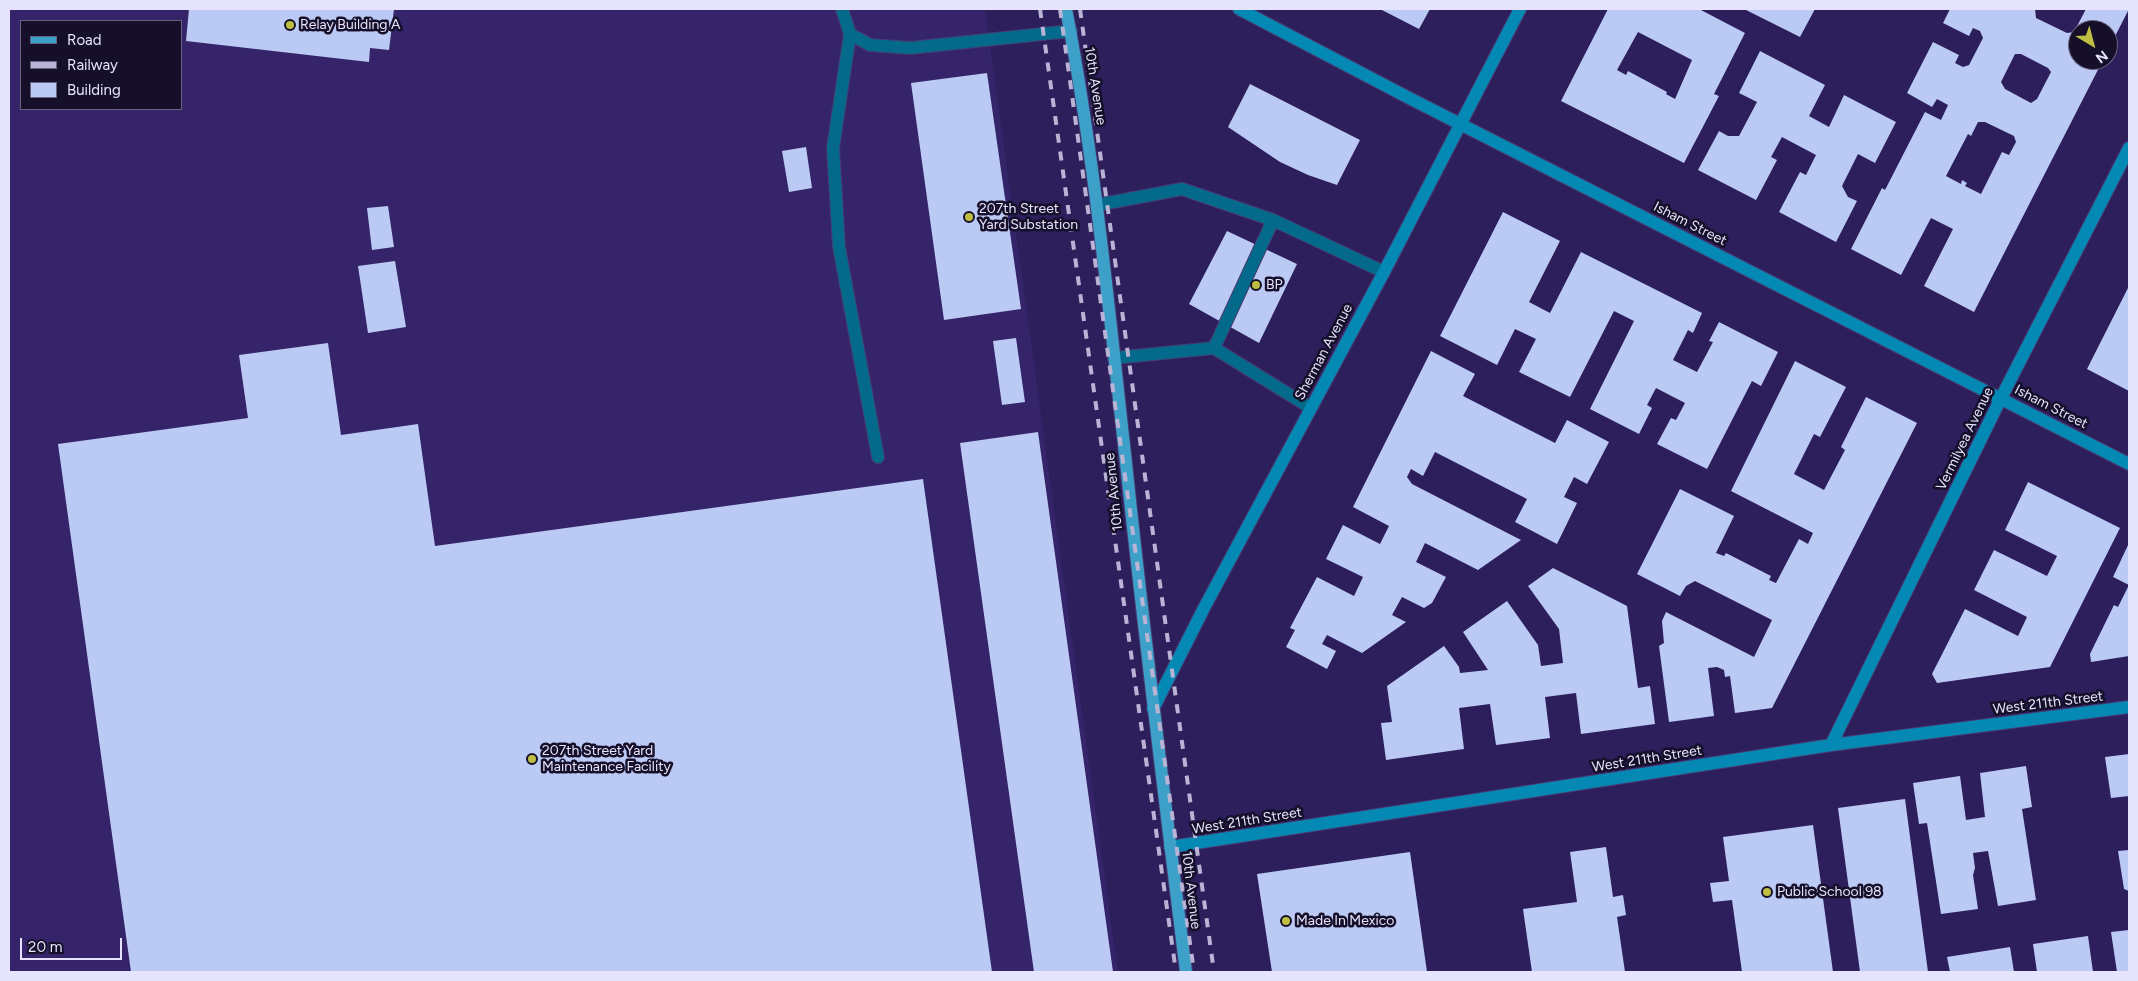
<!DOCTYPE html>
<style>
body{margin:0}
#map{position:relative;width:2138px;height:981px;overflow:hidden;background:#2d1e5c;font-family:Figtree,sans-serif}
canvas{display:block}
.frame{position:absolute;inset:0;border:10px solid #e6e4fc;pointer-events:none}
.legend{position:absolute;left:20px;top:20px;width:162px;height:90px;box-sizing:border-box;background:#150f2a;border:1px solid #69647e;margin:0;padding:6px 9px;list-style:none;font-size:15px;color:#e6e4fc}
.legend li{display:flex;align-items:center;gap:10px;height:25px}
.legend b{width:25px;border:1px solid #69647e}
.north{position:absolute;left:2068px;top:20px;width:50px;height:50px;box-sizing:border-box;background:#150f2a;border:1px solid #69647e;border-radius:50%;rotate:143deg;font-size:14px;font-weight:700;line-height:20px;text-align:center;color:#e6e4fc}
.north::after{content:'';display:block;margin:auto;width:18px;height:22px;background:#bebf42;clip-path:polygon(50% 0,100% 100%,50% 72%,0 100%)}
.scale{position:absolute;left:20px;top:938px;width:102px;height:22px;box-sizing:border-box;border:2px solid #e6e4fc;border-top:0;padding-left:6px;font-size:15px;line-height:18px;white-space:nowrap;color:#e6e4fc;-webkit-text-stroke:4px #150f2a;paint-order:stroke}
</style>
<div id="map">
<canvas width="2138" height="981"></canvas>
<div class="frame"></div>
<ul class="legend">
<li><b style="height:6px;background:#3da0c9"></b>Road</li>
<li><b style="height:6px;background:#b9b4d5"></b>Railway</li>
<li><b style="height:14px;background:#bbcaf4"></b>Building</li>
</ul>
<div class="north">N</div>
<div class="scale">20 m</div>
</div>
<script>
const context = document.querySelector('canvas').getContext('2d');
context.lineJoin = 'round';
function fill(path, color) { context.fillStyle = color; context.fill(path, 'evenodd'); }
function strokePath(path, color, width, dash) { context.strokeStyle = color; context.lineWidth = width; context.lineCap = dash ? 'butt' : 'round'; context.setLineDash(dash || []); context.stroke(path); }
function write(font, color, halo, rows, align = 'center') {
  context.font = font + ' Figtree,sans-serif'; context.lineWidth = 5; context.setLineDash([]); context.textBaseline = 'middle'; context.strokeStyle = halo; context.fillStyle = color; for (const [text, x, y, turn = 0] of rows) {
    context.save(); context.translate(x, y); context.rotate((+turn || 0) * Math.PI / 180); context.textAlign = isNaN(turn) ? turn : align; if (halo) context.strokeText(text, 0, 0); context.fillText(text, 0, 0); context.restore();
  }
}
fill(new Path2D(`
 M 9,9 L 985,9 L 1118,972 L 9,972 ZM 21,21 L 181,21 L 181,109 L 21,109 Z`), '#352469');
fill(new Path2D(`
 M 189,9 L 394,9 L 389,50 L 370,48 L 369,62 L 186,41 Z
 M 1380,9 L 1430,9 L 1419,29 Z
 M 1608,9 L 1699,9 L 1745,33 L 1714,94 L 1719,96 L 1684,163 L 1561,101 ZM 1638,32 L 1692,60 L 1675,99 L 1666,94 L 1667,92 L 1628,71 L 1626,75 L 1617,70 Z
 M 1744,9 L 1815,9 L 1800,37 Z
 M 1950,9 L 2035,9 L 2036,18 L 2067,33 L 2074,32 L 2086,9 L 2129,9 L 2108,50 L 2108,30 L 2078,30 L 2078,60 L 2103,60 L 1974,312 L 1924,286 L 1953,229 L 1931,218 L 1901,275 L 1851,249 L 1882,188 L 1885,190 L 1925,112 L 1941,120 L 1948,105 L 1937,99 L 1932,107 L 1907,93 L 1933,42 L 1959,55 L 1955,63 L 1963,67 L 1969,65 L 1983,38 L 1980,31 L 1973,28 L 1969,36 L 1943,23 ZM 2015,54 L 2021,54 L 2048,68 L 2051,72 L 2037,99 L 2031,103 L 2005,89 L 2001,82 ZM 1978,122 L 1985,122 L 2014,136 L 2016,142 L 2009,155 L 2002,152 L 1981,194 L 1965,186 L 1967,183 L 1962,180 L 1961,184 L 1946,176 L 1968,134 L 1971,136 Z
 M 1760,51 L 1825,85 L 1809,116 L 1829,127 L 1844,95 L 1896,122 L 1875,163 L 1858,154 L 1842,186 L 1848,197 L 1857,201 L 1836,242 L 1779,212 L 1800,172 L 1806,175 L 1816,155 L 1782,137 L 1771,157 L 1777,160 L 1756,200 L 1698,170 L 1719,131 L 1728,136 L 1739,136 L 1757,102 L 1739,93 Z
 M 987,73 L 1021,309 L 944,320 L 911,83 Z
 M 1250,84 L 1360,140 L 1337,185 L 1308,175 L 1280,162 L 1228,127 Z
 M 806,147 L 812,188 L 789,192 L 782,151 Z
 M 388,206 L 394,247 L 372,250 L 367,208 Z
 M 1503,212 L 1560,241 L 1529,302 L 1550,313 L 1581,252 L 1702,313 L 1693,333 L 1688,330 L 1673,360 L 1697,372 L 1713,342 L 1709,341 L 1719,322 L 1778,352 L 1761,386 L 1752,381 L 1707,469 L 1657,444 L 1671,418 L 1676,420 L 1685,403 L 1656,388 L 1647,405 L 1652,408 L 1639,434 L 1590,409 L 1634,321 L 1614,311 L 1570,397 L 1519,372 L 1536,339 L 1515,329 L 1497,365 L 1440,336 Z
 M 1227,231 L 1297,264 L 1259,343 L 1189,304 Z
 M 395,261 L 406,327 L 368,333 L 358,266 Z
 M 2129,286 L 2129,391 L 2087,369 Z
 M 1016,338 L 1025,402 L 1002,405 L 993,341 Z
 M 328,343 L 341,435 L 418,424 L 435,546 L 923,479 L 992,972 L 131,972 L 58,444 L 248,418 L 239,355 Z
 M 1431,351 L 1475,374 L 1463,396 L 1555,443 L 1567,420 L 1609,442 L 1587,484 L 1574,477 L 1564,497 L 1577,503 L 1557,544 L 1515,522 L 1527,499 L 1435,452 L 1423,476 L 1411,469 L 1407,477 L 1412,484 L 1521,540 L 1478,570 L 1425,543 L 1416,562 L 1446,577 L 1432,603 L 1424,608 L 1402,597 L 1392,615 L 1406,622 L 1362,653 L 1327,635 L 1322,644 L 1336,651 L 1327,669 L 1286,647 L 1295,630 L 1290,628 L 1317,577 L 1354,596 L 1363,577 L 1326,559 L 1343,525 L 1380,544 L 1389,526 L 1353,507 Z
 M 1795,361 L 1846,387 L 1820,437 L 1814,434 L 1794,474 L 1824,490 L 1845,450 L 1841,447 L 1866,397 L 1917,423 L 1772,708 L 1735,713 L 1730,676 L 1725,677 L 1724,670 L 1717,667 L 1708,668 L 1714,716 L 1669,722 L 1659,646 L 1664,643 L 1662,621 L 1666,612 L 1754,657 L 1772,620 L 1695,581 L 1686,586 L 1680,596 L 1637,574 L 1680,489 L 1734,516 L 1716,553 L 1724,556 L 1726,553 L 1771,576 L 1769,580 L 1776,583 L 1799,539 L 1808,544 L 1813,533 L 1731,491 Z
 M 1038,432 L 1113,972 L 1034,972 L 960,443 Z
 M 2028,482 L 2120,528 L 2050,667 L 1937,683 L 1932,674 L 1965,609 L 2018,636 L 2027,617 L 1974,590 L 1994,550 L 2047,576 L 2057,556 L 2005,530 Z
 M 2129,543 L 2129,585 L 2113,577 Z
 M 1553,568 L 1627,606 L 1638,688 L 1650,686 L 1655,724 L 1581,734 L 1576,693 L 1545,697 L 1550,738 L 1496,745 L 1490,704 L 1459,708 L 1464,749 L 1386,760 L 1381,723 L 1392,722 L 1387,686 L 1444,646 L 1459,667 L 1460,673 L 1488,670 L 1463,632 L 1507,601 L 1538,645 L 1541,666 L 1563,663 L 1559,629 L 1528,586 Z
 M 2129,585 L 2129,656 L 2091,662 L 2090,654 L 2114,605 L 2118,607 Z
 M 2129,754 L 2129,796 L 2111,798 L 2105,757 Z
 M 2026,766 L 2032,807 L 2022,809 L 2036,900 L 1998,906 L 1988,851 L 1973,853 L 1975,868 L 1973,875 L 1978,909 L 1941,914 L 1927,823 L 1919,824 L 1913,783 L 1960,776 L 1966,820 L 1985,817 L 1980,773 Z
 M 1905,799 L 1928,972 L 1860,972 L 1838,808 Z
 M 1813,825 L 1833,972 L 1742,972 L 1732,900 L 1713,902 L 1710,883 L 1729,881 L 1723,837 Z
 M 1606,847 L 1613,897 L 1623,895 L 1626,915 L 1617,917 L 1625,972 L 1532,972 L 1523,909 L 1577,902 L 1570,852 Z
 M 2129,850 L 2129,891 L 2124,889 L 2118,851 Z
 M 1410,852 L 1427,972 L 1272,972 L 1257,874 Z
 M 2129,930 L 2129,972 L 2117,972 L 2111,932 Z
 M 2088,936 L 2093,972 L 2037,972 L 2033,944 Z
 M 2010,947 L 2014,972 L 1950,972 L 1947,957 Z`), '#bbcaf4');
const lane = new Path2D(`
 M 842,9 L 850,34 L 870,45 L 910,48 L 1071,31
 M 850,34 L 833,148 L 839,247 L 878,457
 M 1097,205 L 1182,189 L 1273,220 L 1384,272
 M 1214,348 L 1273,220
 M 1114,358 L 1214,348 L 1311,408`);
const secondary = new Path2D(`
 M 1239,9 L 1411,99 L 2129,464
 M 1153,709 L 1204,608 L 1384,272 L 1520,9
 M 1831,745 L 2001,398 L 2129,148
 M 1170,847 L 1831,745 L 2129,707`);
const primary = new Path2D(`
 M 1066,9 C 1095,159 1109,312 1126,463 C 1144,633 1165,803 1186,972`);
strokePath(lane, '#473a72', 14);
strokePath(secondary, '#473a72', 14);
strokePath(primary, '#473a72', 14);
strokePath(lane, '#046a8c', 12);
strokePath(secondary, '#0489b5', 12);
strokePath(primary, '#3da0c9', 12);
strokePath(new Path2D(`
 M 1040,9 L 1176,972
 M 1060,9 L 1194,972
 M 1080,9 L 1214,972`), '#b9b4d5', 4, [9, 9]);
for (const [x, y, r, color] of [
 [290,25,5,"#bebf42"],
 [969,217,5,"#bebf42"],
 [1256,285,5,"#bebf42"],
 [532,759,5,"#bebf42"],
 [1767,892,5,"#bebf42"],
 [1286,921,5,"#bebf42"]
]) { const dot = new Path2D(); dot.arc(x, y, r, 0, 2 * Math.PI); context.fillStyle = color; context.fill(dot); strokePath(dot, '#150f2a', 2); }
write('14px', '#e6e4fc', '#150f2a', [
 ["Relay Building A",300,25],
 ["207th Street",979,209],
 ["Yard Substation",979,225],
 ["BP",1266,285],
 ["207th Street Yard",542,751],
 ["Maintenance Facility",542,767],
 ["Public School 98",1777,892],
 ["Made In Mexico",1296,921]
], 'left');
write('14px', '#e6e4fc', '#150f2a', [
 ["10th Avenue",1095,86,81],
 ["Isham Street",1690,224,27],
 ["Sherman Avenue",1324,352,-62],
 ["Isham Street",2051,407,27],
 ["Vermilyea Avenue",1965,439,-64],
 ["10th Avenue",1114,492,-96],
 ["West 211th Street",2048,703,-7],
 ["West 211th Street",1647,759,-9],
 ["West 211th Street",1247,821,-9],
 ["10th Avenue",1191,890,83]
]);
</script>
